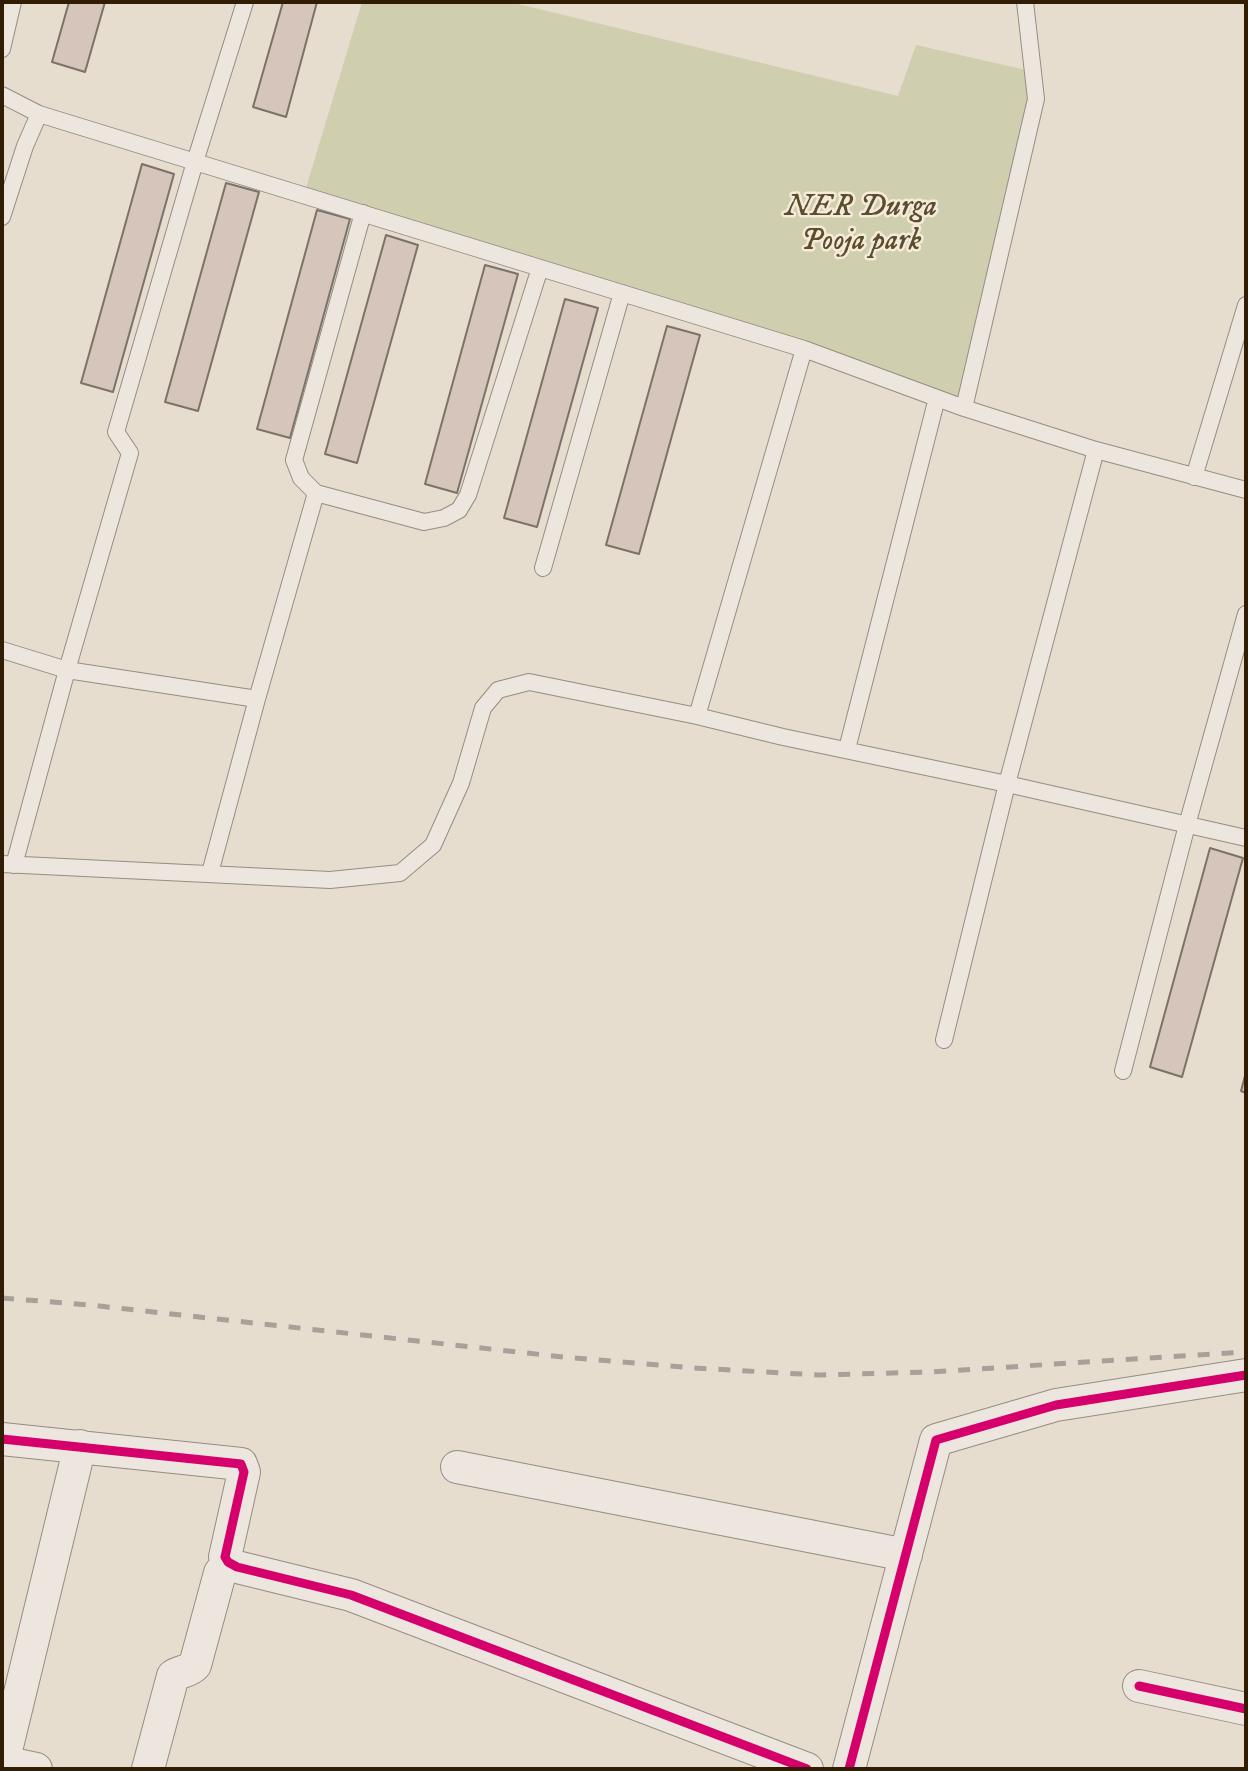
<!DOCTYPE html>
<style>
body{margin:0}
#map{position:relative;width:1248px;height:1771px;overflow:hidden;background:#e7ddcf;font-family:"IM FELL DW Pica",serif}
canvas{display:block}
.frame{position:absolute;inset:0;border:4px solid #311c04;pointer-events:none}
</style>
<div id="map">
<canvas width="1248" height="1771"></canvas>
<div class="frame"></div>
</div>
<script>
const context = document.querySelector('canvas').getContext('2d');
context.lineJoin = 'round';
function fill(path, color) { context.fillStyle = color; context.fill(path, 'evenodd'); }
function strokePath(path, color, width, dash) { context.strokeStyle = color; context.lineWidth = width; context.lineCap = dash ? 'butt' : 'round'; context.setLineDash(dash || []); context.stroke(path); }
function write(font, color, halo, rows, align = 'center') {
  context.font = font + ' "IM FELL DW Pica",serif'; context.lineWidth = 5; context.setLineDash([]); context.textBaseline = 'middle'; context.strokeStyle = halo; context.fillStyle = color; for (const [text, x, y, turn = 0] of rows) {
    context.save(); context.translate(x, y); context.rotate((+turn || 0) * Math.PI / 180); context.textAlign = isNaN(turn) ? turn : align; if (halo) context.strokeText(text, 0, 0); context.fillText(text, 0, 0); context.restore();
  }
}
fill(new Path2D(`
 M 362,2 L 510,2 L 898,96 L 916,45 L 1026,70 L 1036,99 L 958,406 L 306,188 Z`), '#cfceaf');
const building = new Path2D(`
 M 69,2 L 105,2 L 85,72 L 52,62 Z
 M 283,2 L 317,2 L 286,117 L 253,107 Z
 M 142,164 L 174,174 L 113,392 L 81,383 Z
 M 226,183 L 259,192 L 198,411 L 165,402 Z
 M 317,210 L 350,219 L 290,438 L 257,429 Z
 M 386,235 L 418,245 L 357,463 L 325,454 Z
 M 485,265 L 518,274 L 457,493 L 425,484 Z
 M 565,299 L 598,308 L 537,527 L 504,518 Z
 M 667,326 L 700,335 L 639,554 L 606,545 Z
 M 1210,848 L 1243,858 L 1182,1077 L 1150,1067 Z
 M 1246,1072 L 1246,1093 L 1241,1091 Z`);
fill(building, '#d5c5bb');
strokePath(building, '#7b7268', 2);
const service = new Path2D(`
 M 2,49 L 13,2
 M 2,95 L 39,114 L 804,349 L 964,408 L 1096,450 L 1246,490
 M 2,217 L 25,146 L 39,114
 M 964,408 L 1036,99 L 1025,2
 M 1194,477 L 1246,305
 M 316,493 L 424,522 L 444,518 L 459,510 L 468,495 L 540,268
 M 543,568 L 622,293
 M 2,650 L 67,670 L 257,699
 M 697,716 L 783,737 L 1007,784 L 1246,838
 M 847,749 L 937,398
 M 2,864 L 330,880 L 400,873 L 433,845 L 461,783 L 483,708 L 498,690 L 529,682 L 697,716 L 804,349
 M 14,865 L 67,670 L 130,453 L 116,432 L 195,162 L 245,2
 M 210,873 L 257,699 L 316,493 L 301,478 L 294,460 L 363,213
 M 944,1040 L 1007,784 L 1096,450
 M 1123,1071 L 1187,825 L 1246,614`);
const minor = new Path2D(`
 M 2,1439 L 241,1464 L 244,1472 L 225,1557 L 228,1562 L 237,1567 L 351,1595 L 807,1769
 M 457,1467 L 906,1555
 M 1139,1686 L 1246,1709
 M 3,1762 L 36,1769
 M 2,1767 L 80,1446
 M 148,1769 L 173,1676 C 180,1671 189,1672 195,1665 L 220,1573 L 228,1562
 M 849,1769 L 936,1440 L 1056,1405 L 1246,1375`);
strokePath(service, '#958d82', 18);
strokePath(minor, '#958d82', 34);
strokePath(service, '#ece6df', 16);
strokePath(minor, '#ece6df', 32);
strokePath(new Path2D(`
 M 2,1298 L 90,1305 L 563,1357 L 694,1368 L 819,1375 L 929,1372 L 1246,1352`), '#a7a199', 5, [12, 12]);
strokePath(new Path2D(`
 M 2,1439 L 241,1464 L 244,1472 L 225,1557 L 228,1562 L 237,1567 L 351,1595 L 807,1769
 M 1139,1686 L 1246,1709
 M 849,1769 L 936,1440 L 1056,1405 L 1246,1375`), '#d6006c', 9);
write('italic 30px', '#5a4e2f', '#f6ead9', [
 ["NER Durga",861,209],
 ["Pooja park",861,243]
]);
</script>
